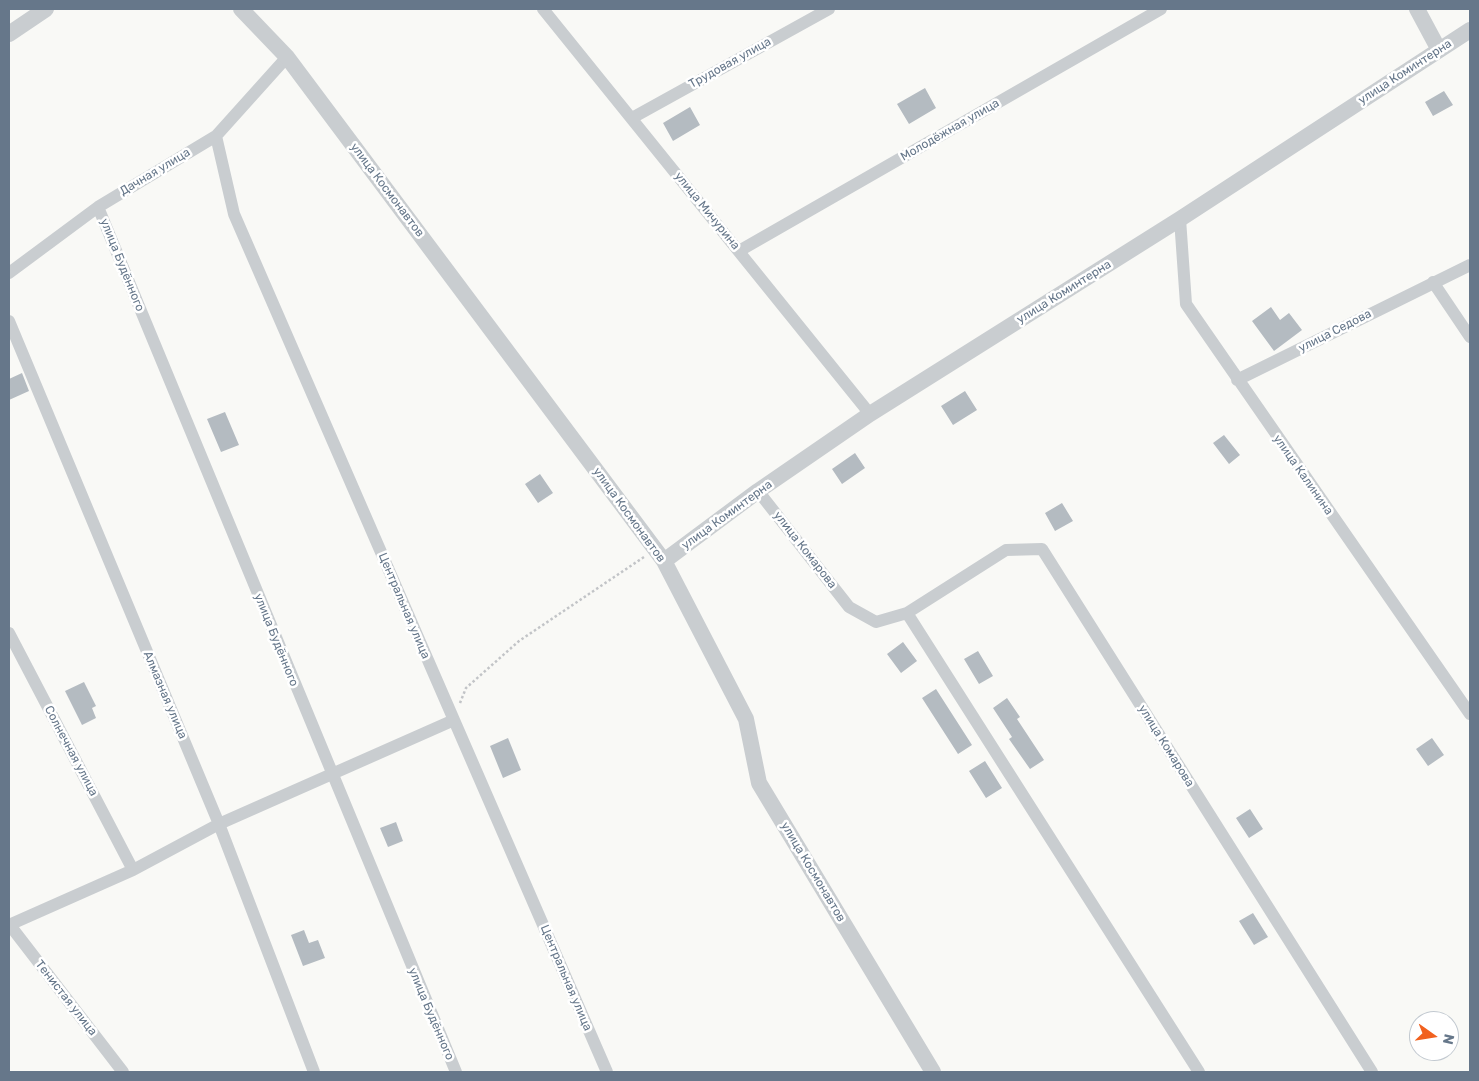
<!DOCTYPE html>
<meta charset="utf-8">
<style>
body{margin:0}
#map{position:relative;width:1479px;height:1081px;overflow:hidden;background:#f9f9f6;font-family:Rubik,sans-serif}
canvas{display:block}
.frame{position:absolute;inset:0;border:10px solid #66778a;pointer-events:none}
.north{position:absolute;left:1409px;top:1011px;width:50px;height:50px;box-sizing:border-box;background:#fff;border:1px solid #c2c9d0;border-radius:50%;rotate:103deg;font-size:14px;font-weight:700;line-height:20px;text-align:center;color:#66778a}
.north::after{content:'';display:block;margin:auto;width:18px;height:22px;background:#f1611f;clip-path:polygon(50% 0,100% 100%,50% 72%,0 100%)}
</style>
<div id="map">
<canvas width="1479" height="1081"></canvas>
<div class="frame"></div>
<div class="north">N</div>
</div>
<script>
const context = document.querySelector('canvas').getContext('2d');
context.lineJoin = 'round';
function fill(path, color) { context.fillStyle = color; context.fill(path, 'evenodd'); }
function strokePath(path, color, width, dash) { context.strokeStyle = color; context.lineWidth = width; context.lineCap = dash ? 'butt' : 'round'; context.setLineDash(dash || []); context.stroke(path); }
function write(font, color, halo, rows, align = 'center') {
  context.font = font + ' Rubik,sans-serif'; context.lineWidth = 5; context.setLineDash([]); context.textBaseline = 'middle'; context.strokeStyle = halo; context.fillStyle = color; for (const [text, x, y, turn = 0] of rows) {
    context.save(); context.translate(x, y); context.rotate((+turn || 0) * Math.PI / 180); context.textAlign = isNaN(turn) ? turn : align; if (halo) context.strokeText(text, 0, 0); context.fillText(text, 0, 0); context.restore();
  }
}
fill(new Path2D(`
 M 925,88 L 936,108 L 909,124 L 897,104 Z
 M 1444,91 L 1453,105 L 1433,116 L 1425,102 Z
 M 690,107 L 700,125 L 673,141 L 663,123 Z
 M 1271,307 L 1280,320 L 1289,313 L 1302,330 L 1274,351 L 1252,321 Z
 M 22,373 L 29,391 L 9,400 L 9,379 Z
 M 965,391 L 977,410 L 953,425 L 941,406 Z
 M 225,412 L 239,445 L 221,452 L 207,419 Z
 M 1224,435 L 1240,455 L 1229,464 L 1213,443 Z
 M 855,453 L 865,468 L 842,484 L 832,469 Z
 M 540,474 L 553,493 L 538,503 L 525,484 Z
 M 1062,503 L 1073,521 L 1055,531 L 1045,513 Z
 M 903,642 L 917,661 L 901,673 L 887,654 Z
 M 978,651 L 993,676 L 979,684 L 964,659 Z
 M 84,682 L 96,706 L 92,708 L 96,718 L 82,725 L 65,691 Z
 M 936,689 L 972,745 L 958,754 L 922,698 Z
 M 1007,698 L 1020,717 L 1017,719 L 1044,760 L 1030,769 L 1009,739 L 1012,737 L 993,708 Z
 M 508,738 L 521,770 L 503,778 L 490,746 Z
 M 1432,738 L 1444,755 L 1428,766 L 1416,749 Z
 M 985,761 L 1002,788 L 986,798 L 969,771 Z
 M 1250,809 L 1263,829 L 1249,838 L 1236,818 Z
 M 396,822 L 403,841 L 388,847 L 380,828 Z
 M 1253,913 L 1268,937 L 1254,945 L 1239,921 Z
 M 304,930 L 309,943 L 318,940 L 325,958 L 303,966 L 291,935 Z`), '#b4bbc1');
strokePath(new Path2D(`
 M 460,703 L 466,688 L 519,641 L 644,557`), '#c2c4c7', 2.5, [2.5, 2.5]);
strokePath(new Path2D(`
 M 543,9 L 870,414
 M 632,118 L 829,9
 M 216,136 L 234,214 L 607,1072
 M 98,207 L 456,1072
 M 1180,219 L 1186,304 L 1470,714
 M 739,251 L 1161,9
 M 9,273 L 98,207 L 216,136 L 287,57
 M 1433,282 L 1470,337
 M 9,321 L 219,824 L 314,1072
 M 1237,380 L 1470,265
 M 758,491 L 849,607 L 876,622 L 907,613 L 1006,550 L 1042,549 L 1372,1072
 M 907,613 L 1199,1072
 M 9,633 L 133,870
 M 9,924 L 123,1072
 M 9,925 L 133,870 L 219,824 L 454,720`), '#c9cdd0', 12);
strokePath(new Path2D(`
 M 241,9 L 287,57 L 664,561 L 746,719 L 759,783 L 933,1072
 M 1417,9 L 1439,50
 M 9,34 L 46,9
 M 664,561 L 758,491 L 870,414 L 1180,219 L 1470,30`), '#c9cdd0', 16);
write('12px', '#66778a', '#fff', [
 ["Трудовая улица",730,63,-29],
 ["улица Коминтерна",1405,72,-33],
 ["Молодёжная улица",950,130,-30],
 ["Дачная улица",155,172,-31],
 ["улица Космонавтов",387,190,53],
 ["улица Мичурина",707,211,51],
 ["улица Будённого",122,265,68],
 ["улица Коминтерна",1064,292,-32],
 ["улица Седова",1335,331,-27],
 ["улица Калинина",1303,475,55],
 ["улица Космонавтов",629,515,54],
 ["улица Коминтерна",727,515,-36],
 ["улица Комарова",805,550,52],
 ["Центральная улица",404,606,67],
 ["улица Будённого",276,640,68],
 ["Алмазная улица",165,695,67],
 ["улица Комарова",1166,746,58],
 ["Солнечная улица",71,751,62],
 ["улица Космонавтов",813,872,59],
 ["Центральная улица",566,978,67],
 ["Тенистая улица",66,998,52],
 ["улица Будённого",431,1014,67]
]);
</script>
